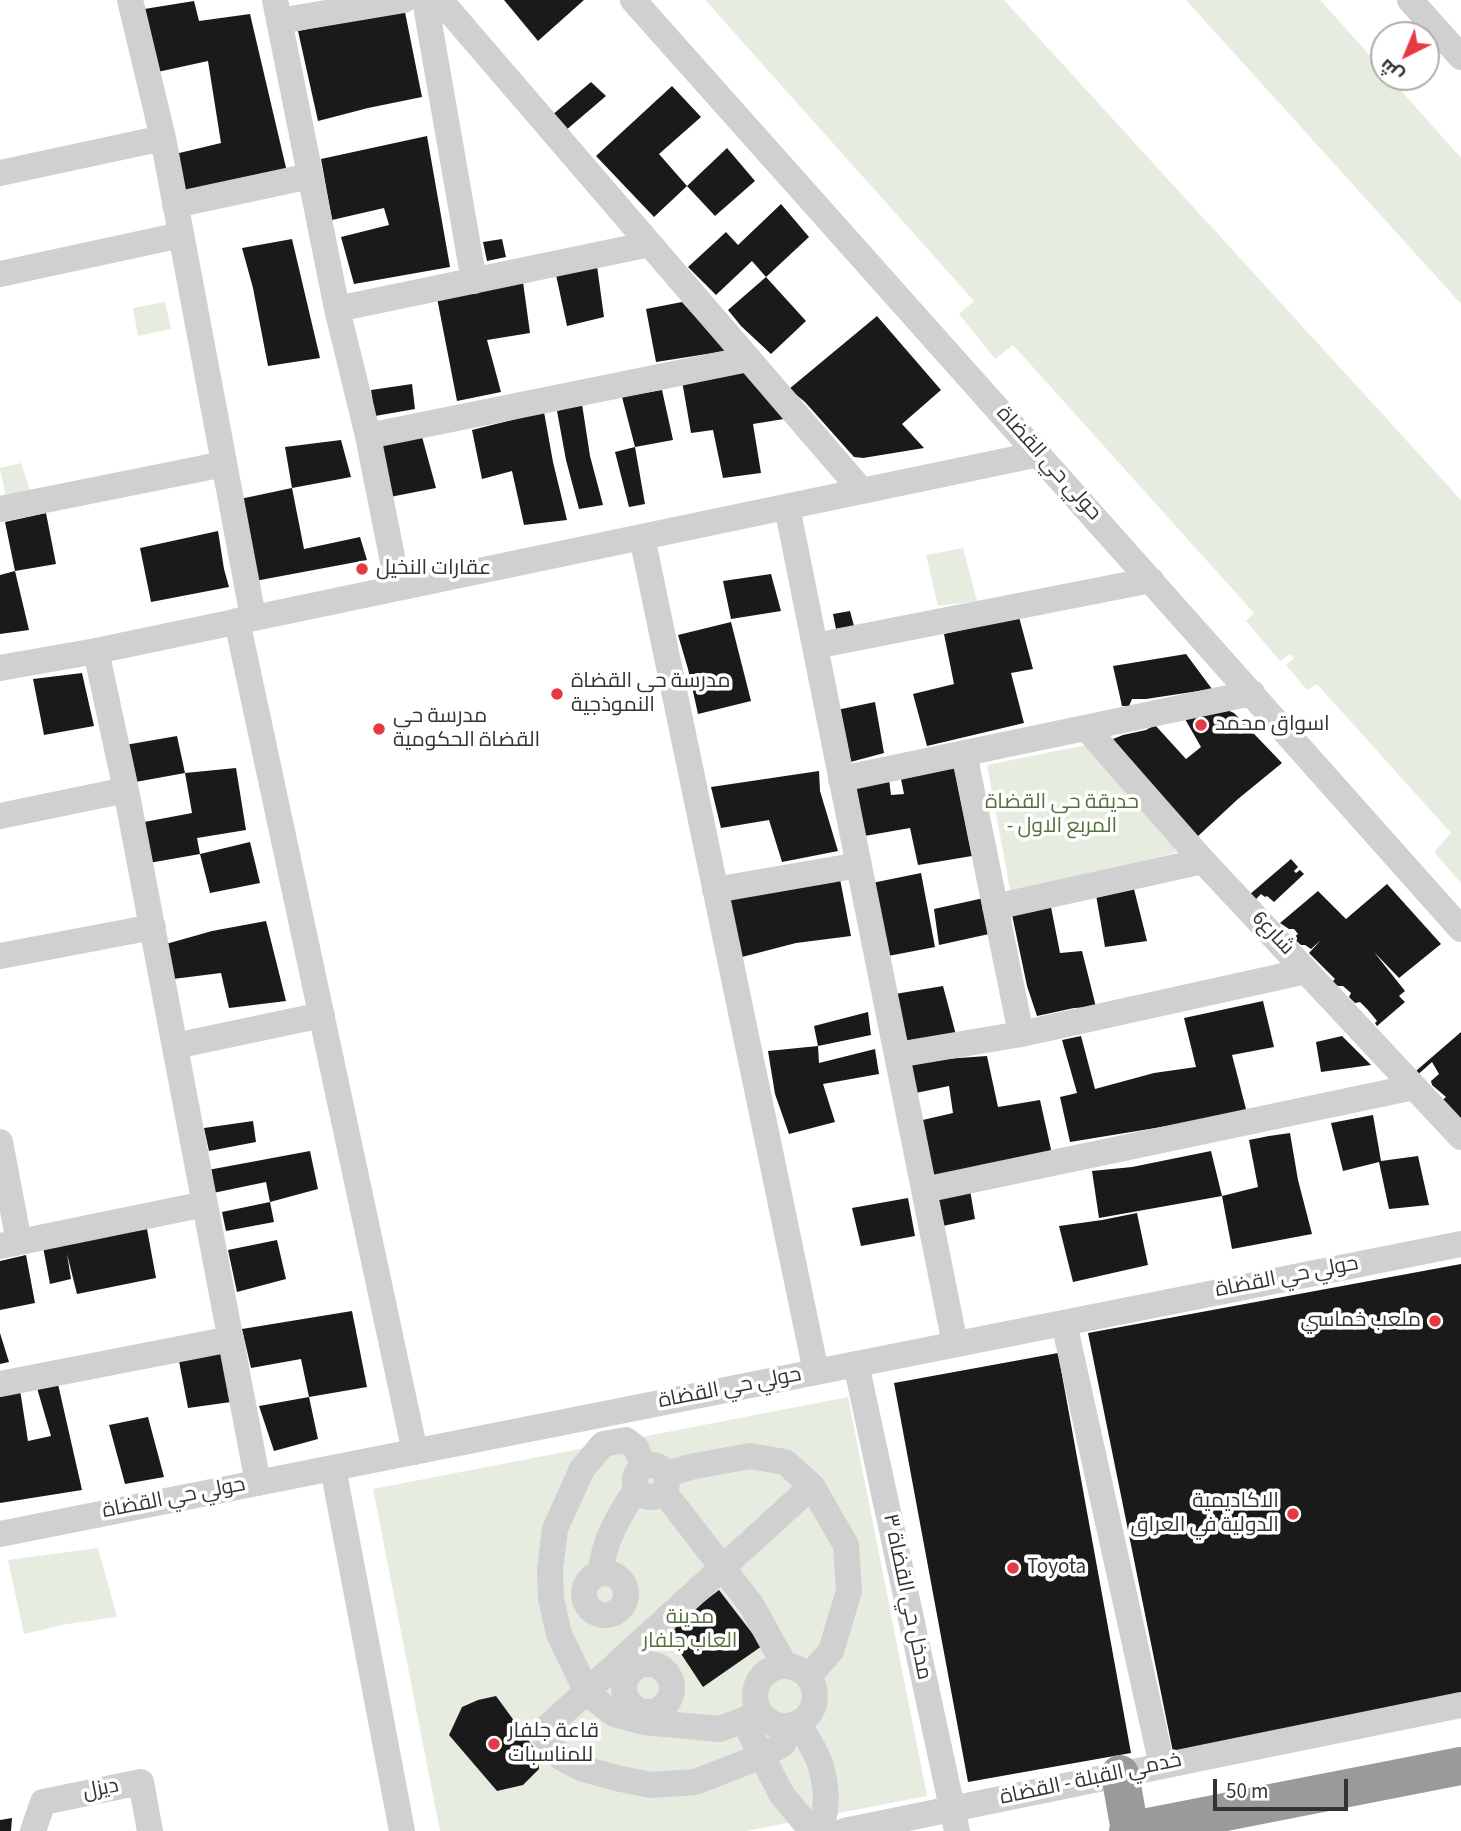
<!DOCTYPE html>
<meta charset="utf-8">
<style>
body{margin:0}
#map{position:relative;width:1461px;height:1831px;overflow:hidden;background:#fff;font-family:"Source Sans 3",Cairo,sans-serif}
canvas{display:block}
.north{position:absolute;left:1370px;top:21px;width:70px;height:70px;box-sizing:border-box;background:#fff;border:2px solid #adadad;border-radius:50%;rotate:223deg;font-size:19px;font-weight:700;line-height:28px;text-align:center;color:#333}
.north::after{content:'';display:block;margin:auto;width:24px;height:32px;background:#e63946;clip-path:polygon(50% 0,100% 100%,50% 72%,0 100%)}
.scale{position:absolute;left:1213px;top:1779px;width:135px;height:32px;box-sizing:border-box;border:4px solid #333;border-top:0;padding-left:9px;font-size:21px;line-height:24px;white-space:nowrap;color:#333;-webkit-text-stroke:5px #fff;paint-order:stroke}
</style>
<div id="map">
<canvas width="1461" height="1831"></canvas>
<div class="north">ش</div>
<div class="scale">50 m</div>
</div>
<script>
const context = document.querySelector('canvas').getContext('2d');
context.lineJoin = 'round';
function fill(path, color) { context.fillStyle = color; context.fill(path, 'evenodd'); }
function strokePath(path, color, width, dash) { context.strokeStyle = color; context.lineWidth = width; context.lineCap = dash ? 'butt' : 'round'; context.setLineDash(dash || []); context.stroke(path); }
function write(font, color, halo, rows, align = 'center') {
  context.font = font + ' "Source Sans 3",Cairo,sans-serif'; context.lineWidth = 7; context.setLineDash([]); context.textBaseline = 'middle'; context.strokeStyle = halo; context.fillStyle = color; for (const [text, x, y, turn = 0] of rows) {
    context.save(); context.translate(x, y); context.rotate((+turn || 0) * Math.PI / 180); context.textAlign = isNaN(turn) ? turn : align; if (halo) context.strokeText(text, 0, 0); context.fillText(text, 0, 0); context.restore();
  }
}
fill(new Path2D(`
 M 705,0 L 1004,0 L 1461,500 L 1461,883 L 1434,852 L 1451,833 L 1317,684 L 1307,690 L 1286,665 L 1294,658 L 1290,654 L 1280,661 L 1246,621 L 1254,613 L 1013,345 L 995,359 L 959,314 L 974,301 Z
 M 1186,0 L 1320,0 L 1384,71 L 1384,77 L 1389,77 L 1461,158 L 1461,304 Z
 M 165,302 L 171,329 L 138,336 L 133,308 Z
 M 21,463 L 31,493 L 6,499 L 0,468 Z
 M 963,548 L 977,601 L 938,606 L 926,555 Z
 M 1086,745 L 1182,851 L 1011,895 L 987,765 Z
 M 848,1397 L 927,1796 L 746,1831 L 440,1831 L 373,1489 Z
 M 98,1548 L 117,1617 L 67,1624 L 24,1634 L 8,1560 Z`), '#e6ecdf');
fill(new Path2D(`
 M 504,0 L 584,0 L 538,41 Z
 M 194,1 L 199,21 L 250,14 L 287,172 L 182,194 L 175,154 L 221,143 L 208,61 L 153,73 L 138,10 Z
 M 405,12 L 422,97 L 368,108 L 318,121 L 298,31 L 353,20 Z
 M 591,82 L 606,96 L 565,131 L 551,116 Z
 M 672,86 L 701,117 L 659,154 L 687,186 L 654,217 L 596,156 Z
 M 427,136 L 450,267 L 354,284 L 341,237 L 389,225 L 384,208 L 332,220 L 321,159 Z
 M 727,148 L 755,181 L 715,216 L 687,186 Z
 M 781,204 L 809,237 L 766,277 L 752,261 L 716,295 L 688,267 L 726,232 L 738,245 Z
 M 292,239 L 320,358 L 268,366 L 253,288 L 242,248 Z
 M 502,239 L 506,257 L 487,261 L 483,242 Z
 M 597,266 L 604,317 L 567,326 L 556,275 Z
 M 766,277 L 806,321 L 771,354 L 741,326 L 728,310 Z
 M 523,282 L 530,333 L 487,340 L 501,392 L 457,401 L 437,298 Z
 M 682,302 L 726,351 L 656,362 L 646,309 Z
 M 877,316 L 941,390 L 902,424 L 924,448 L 863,458 L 854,457 L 805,402 L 789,389 Z
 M 747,372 L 790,418 L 753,424 L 761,473 L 723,478 L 713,430 L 691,433 L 682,381 Z
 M 412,384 L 415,409 L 375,416 L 371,390 Z
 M 662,390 L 673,440 L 635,447 L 622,397 Z
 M 582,404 L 590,456 L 603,505 L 579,509 L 566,460 L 557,411 Z
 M 544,412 L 553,462 L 567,520 L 524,525 L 512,471 L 482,479 L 472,430 Z
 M 421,433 L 436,488 L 390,497 L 379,441 Z
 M 341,440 L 351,477 L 292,488 L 285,447 Z
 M 635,447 L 645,504 L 629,507 L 615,452 Z
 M 292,488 L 304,549 L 360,537 L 367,560 L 255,581 L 240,499 Z
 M 46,513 L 56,564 L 15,571 L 5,522 Z
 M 218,531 L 224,569 L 229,587 L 151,602 L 140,548 Z
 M 15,571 L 29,630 L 0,634 L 0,575 Z
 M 771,574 L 781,611 L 731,619 L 723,581 Z
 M 850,611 L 854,626 L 836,629 L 833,614 Z
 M 1019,617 L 1033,669 L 1011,673 L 1024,723 L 927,746 L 913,694 L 954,684 L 944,634 Z
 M 731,622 L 751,701 L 698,714 L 688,669 L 678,635 Z
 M 1186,654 L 1212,689 L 1146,699 L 1132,699 L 1129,706 L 1122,706 L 1113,666 Z
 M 82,673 L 94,726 L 44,735 L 33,679 Z
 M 875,702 L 884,753 L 843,764 L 832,711 Z
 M 1227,710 L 1234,713 L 1282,763 L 1238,799 L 1197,837 L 1113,739 L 1123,735 L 1146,730 L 1155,725 L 1186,759 L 1201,747 L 1185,719 Z
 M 177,736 L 185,773 L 130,783 L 125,745 Z
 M 954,767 L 972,856 L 918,865 L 910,828 L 853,838 L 846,786 L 889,779 L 891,795 L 904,794 L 901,779 Z
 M 236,768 L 246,830 L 197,838 L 200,854 L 149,863 L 139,823 L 192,813 L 185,773 Z
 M 819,771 L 820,791 L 838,851 L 782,862 L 769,820 L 721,828 L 711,787 Z
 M 250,842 L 260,883 L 210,893 L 200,854 Z
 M 1291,859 L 1298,867 L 1294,871 L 1296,873 L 1300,870 L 1304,874 L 1274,902 L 1267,896 L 1265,897 L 1261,894 L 1255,900 L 1249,895 Z
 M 921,873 L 935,947 L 888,956 L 867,884 Z
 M 840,879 L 851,936 L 796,943 L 742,957 L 729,900 Z
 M 1387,884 L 1441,944 L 1399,978 L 1374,952 L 1405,991 L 1399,996 L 1405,1002 L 1377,1026 L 1375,1023 L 1377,1021 L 1368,1010 L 1360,1002 L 1355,1003 L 1349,997 L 1351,993 L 1343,986 L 1338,986 L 1332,982 L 1335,979 L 1309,953 L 1321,940 L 1311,949 L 1305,945 L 1301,945 L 1293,938 L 1298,934 L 1294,929 L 1289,929 L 1280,923 L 1318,891 L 1346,919 Z
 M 1134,889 L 1147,941 L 1105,947 L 1096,895 Z
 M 984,898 L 989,934 L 939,945 L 934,909 Z
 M 1050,902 L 1060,953 L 1082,951 L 1096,1007 L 1074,1008 L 1037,1016 L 1027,986 L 1011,910 Z
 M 266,921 L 286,1001 L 229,1008 L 221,973 L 173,979 L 166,944 L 212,931 Z
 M 943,986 L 956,1035 L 901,1046 L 889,995 Z
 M 1263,1001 L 1274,1047 L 1232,1055 L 1247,1113 L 1070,1142 L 1060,1097 L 1077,1093 L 1062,1040 L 1081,1036 L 1095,1089 L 1154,1073 L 1196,1067 L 1184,1018 Z
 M 868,1012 L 871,1035 L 818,1046 L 814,1026 Z
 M 1461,1032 L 1461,1130 L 1437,1105 L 1446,1097 L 1432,1085 L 1431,1081 L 1439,1074 L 1432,1062 L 1414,1078 L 1409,1077 Z
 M 1342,1036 L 1371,1065 L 1321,1072 L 1316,1042 Z
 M 818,1046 L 819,1063 L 875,1049 L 879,1074 L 823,1084 L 835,1122 L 789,1134 L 775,1094 L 768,1051 Z
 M 987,1056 L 998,1107 L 1040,1100 L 1052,1154 L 927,1177 L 914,1122 L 953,1113 L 949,1086 L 911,1094 L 906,1066 L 945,1059 Z
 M 1373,1115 L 1381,1161 L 1418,1156 L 1429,1205 L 1389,1209 L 1379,1162 L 1343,1171 L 1331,1123 Z
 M 253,1121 L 256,1142 L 209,1151 L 204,1128 Z
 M 1290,1133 L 1298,1180 L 1312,1234 L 1232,1249 L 1222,1196 L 1099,1218 L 1092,1171 L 1132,1167 L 1211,1151 L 1222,1196 L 1258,1187 L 1249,1140 L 1269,1136 Z
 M 310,1151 L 318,1189 L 270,1202 L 274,1222 L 226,1231 L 222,1212 L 270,1202 L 266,1182 L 213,1193 L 208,1170 Z
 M 970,1190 L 975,1219 L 938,1227 L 933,1199 Z
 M 908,1198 L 915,1236 L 861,1246 L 852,1208 Z
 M 1137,1213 L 1148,1265 L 1073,1282 L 1059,1226 L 1102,1220 Z
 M 147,1229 L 156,1278 L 77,1294 L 67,1254 L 71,1279 L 50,1284 L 43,1247 Z
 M 277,1240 L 286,1279 L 237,1292 L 228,1250 Z
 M 26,1255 L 35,1303 L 0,1310 L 0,1261 Z
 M 1461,1264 L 1461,1695 L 1173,1752 L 1088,1333 Z
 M 352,1311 L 367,1387 L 309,1397 L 301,1359 L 251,1368 L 242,1329 Z
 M 0,1333 L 9,1362 L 0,1364 Z
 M 222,1350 L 231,1402 L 188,1408 L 178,1356 Z
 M 1058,1353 L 1131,1753 L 968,1782 L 894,1383 Z
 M 58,1384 L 82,1490 L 0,1503 L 0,1393 L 20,1390 L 28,1441 L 51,1436 L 37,1388 Z
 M 309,1397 L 318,1439 L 274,1451 L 259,1406 Z
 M 148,1417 L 164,1477 L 125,1484 L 109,1425 Z
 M 719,1590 L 762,1646 L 703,1687 L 666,1631 Z
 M 496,1696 L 537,1752 L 539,1769 L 523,1785 L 497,1791 L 449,1735 L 462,1707 L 478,1700 Z
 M 12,1818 L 11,1831 L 0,1831 L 0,1820 Z`), '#1a1a1a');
strokePath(new Path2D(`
 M 130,0 L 163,138 L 253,617
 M 275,0 L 337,309 L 368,436 L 398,587
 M 425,0 L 474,281
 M 440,0 L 862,491
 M 633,0 L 1461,929
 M 1410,0 L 1461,57
 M 279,21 L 404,0
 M 0,173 L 163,138
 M 175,205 L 310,176
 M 0,274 L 181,235
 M 337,309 L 650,244
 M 368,436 L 748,359
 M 787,507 L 955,1344
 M 0,509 L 224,464
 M 642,537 L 816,1372
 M 237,621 L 415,1452
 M 815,646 L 1151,580
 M 96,651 L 126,790 L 258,1483
 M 0,668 L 96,651 L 1039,454
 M 1086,728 L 1203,861 L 1461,1137
 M 964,753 L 1021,1034
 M 841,779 L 1252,693
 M 0,816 L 126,790
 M 715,890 L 859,865
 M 995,907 L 1203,861
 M 0,956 L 153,927
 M 175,1046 L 322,1015
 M 897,1055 L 1021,1034 L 1306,971
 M 0,1142 L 19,1242
 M 924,1190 L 1414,1087
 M 0,1246 L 205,1204
 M 1064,1323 L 1162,1766
 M 856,1364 L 957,1831
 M 0,1384 L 231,1339
 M635 1481a16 16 0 1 1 32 0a16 16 0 1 1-32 0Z
 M 643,1466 L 636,1448 L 626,1440 L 603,1444 L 582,1469 L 555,1529 L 550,1569 L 551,1598 L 559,1634 L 582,1682 L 592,1697 L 614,1714 L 644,1722 L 719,1729 L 744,1720
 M 333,1468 L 402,1831
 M 667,1474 L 690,1467 L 750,1456 L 785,1462 L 812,1486 L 846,1545 L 849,1591 L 831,1651 L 808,1677
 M 664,1492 L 752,1606 L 785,1666
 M 0,1534 L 1461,1244
 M 601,1572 C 603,1541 620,1514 637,1488
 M584 1594a21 21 0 1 1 42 0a21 21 0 1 1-42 0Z
 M624 1688a24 24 0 1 1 48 0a24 24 0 1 1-48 0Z
 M755 1696a30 30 0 1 1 60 0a30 30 0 1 1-60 0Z
 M 760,1712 L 744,1720 L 754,1741 L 782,1795 L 812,1831
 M 799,1723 C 805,1737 817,1751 821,1767 C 827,1788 828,1811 819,1831
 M 786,1726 L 783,1744 L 762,1756 L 695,1782 L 651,1785 L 616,1778 L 581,1768 L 560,1757 L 542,1732 L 812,1486
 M 33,1831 L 43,1802 L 141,1782 L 150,1831
 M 844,1831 L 1461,1705`), '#d0d0d0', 26);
strokePath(new Path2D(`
 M 1120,1774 L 1130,1831
 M 1128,1831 L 1461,1766`), '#9a9a9a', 38);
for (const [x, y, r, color] of [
 [362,569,7,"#e63946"],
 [557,694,7,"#e63946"],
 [1201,725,7,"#e63946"],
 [379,729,7,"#e63946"],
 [1435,1321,7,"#e63946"],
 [1293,1514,7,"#e63946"],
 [1013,1568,7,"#e63946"],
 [494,1744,7,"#e63946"]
]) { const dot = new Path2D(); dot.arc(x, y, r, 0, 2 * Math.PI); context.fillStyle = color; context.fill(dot); strokePath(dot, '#fff', 2.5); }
write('21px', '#333', '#fff', [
 ["حولي حي القضاة",1048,464,48],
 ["شارع6",1272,934,47],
 ["حولي حي القضاة",1287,1278,-11],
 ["حولي حي القضاة",730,1389,-11],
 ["حولي حي القضاة",174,1499,-11],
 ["مدخل حي القضاة ٣",906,1597,78],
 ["خدمي القبلة - القضاة",1091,1780,-12],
 ["ديزل",101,1790,-11]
]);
write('21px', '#333', '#fff', [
 ["عقارات النخيل",376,569],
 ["مدرسة حي القضاة",571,682],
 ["النموذجية",571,706],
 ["مدرسة حي",393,717],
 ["القضاة الحكومية",393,741],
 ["اسواق محمد",1215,725],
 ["ملعب خماسي",1421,1321,"right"],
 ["الاكاديمية",1279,1502,"right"],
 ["الدولية في العراق",1279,1526,"right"],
 ["Toyota",1027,1568],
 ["قاعة جلفار",508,1732],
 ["للمناسبات",508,1756]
], 'left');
write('21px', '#56703f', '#fff', [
 ["حديقة حي القضاة",1062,803],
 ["- المربع الاول",1062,827],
 ["مدينة",690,1618],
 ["العاب جلفار",690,1642]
]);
</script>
